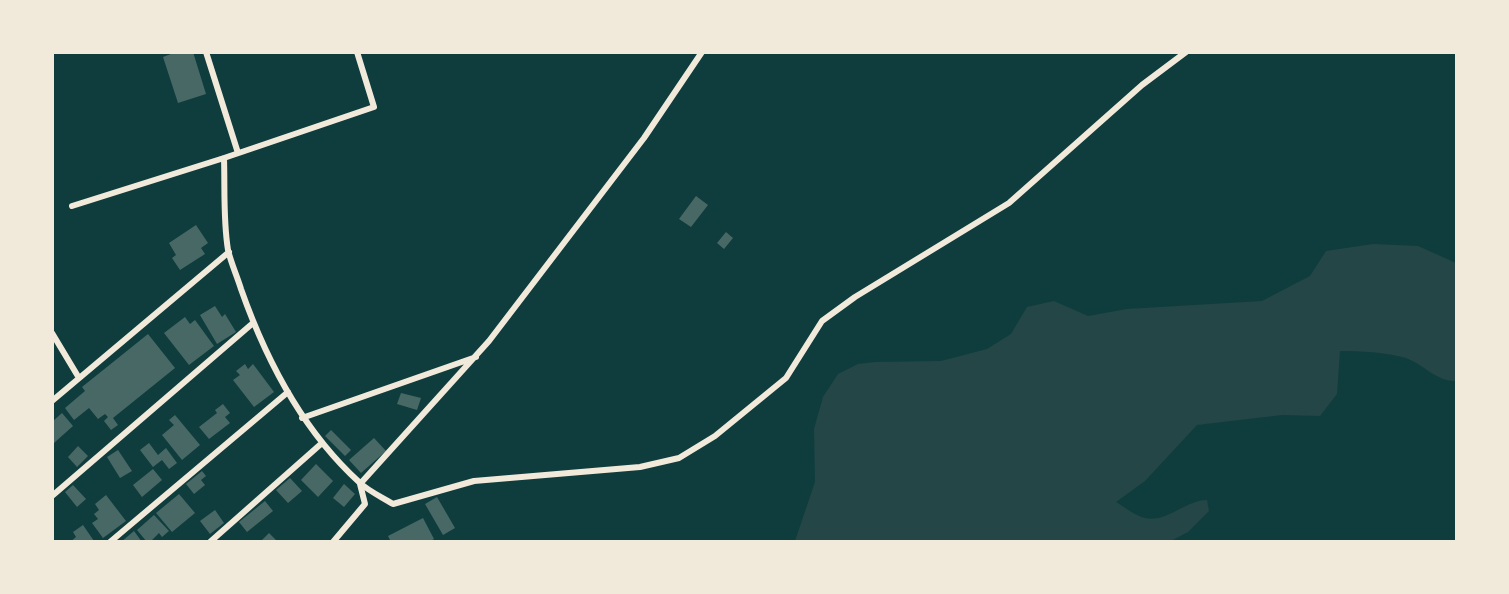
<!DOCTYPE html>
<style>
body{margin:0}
#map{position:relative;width:1509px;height:594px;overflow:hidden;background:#0f3d3e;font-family:"Fira Sans Condensed",sans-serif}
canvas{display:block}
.frame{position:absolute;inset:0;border:54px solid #f1e9da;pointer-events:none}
</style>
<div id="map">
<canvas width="1509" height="594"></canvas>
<div class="frame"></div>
</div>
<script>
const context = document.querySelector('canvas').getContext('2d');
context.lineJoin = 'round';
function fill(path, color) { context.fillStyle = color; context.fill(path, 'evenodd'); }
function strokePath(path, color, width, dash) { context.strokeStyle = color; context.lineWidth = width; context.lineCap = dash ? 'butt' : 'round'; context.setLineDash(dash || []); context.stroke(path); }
fill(new Path2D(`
 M 1373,244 L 1418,246 L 1456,263 L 1456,381 C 1437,382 1423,364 1406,358 C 1385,352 1361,351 1340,351 L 1337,394 L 1320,416 L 1282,415 L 1197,425 L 1145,481 L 1116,502 C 1124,507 1136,516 1145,518 C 1167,523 1186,500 1207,500 L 1209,511 L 1188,532 L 1169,542 L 795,541 L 815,482 L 814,429 L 823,397 L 838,374 L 858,364 L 875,362 L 941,361 L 987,349 L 1011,334 L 1027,307 L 1054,301 L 1088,316 L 1127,309 L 1262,301 L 1310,276 L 1326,251 Z`), '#244646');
fill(new Path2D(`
 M 176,52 L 193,52 L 206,94 L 178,103 L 163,57 Z
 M 696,196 L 708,205 L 691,227 L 679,219 Z
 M 196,225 L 208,243 L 201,248 L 205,254 L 180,270 L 172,258 L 176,255 L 169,243 Z
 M 726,232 L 733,238 L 724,249 L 717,243 Z
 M 215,306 L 222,317 L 225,314 L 236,332 L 217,344 L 200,315 Z
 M 185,317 L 190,324 L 195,320 L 214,346 L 189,365 L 164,333 Z
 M 148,334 L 175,368 L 113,418 L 118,425 L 111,430 L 104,421 L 108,417 L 105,414 L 98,419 L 89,408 L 74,420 L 65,408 L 85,391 L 82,387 Z
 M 245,364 L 248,369 L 253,364 L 274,392 L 254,407 L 233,380 L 240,375 L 236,371 Z
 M 401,393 L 421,398 L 417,410 L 397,404 Z
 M 223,404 L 230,413 L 225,417 L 230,423 L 209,439 L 199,427 L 217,413 L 215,410 Z
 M 62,413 L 73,426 L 54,443 L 52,441 L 52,422 Z
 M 175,415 L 200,445 L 182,460 L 162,435 L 174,425 L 169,420 Z
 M 331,430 L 351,450 L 345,456 L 325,436 Z
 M 374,438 L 386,451 L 361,473 L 349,460 Z
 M 149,443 L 158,455 L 166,448 L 177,463 L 169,469 L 162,460 L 153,467 L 140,450 Z
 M 78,446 L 88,456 L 77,467 L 68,457 Z
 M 118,450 L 132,471 L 120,478 L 107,457 Z
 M 316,464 L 333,481 L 318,497 L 301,480 Z
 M 153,469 L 162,480 L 142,497 L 133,485 Z
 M 202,471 L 206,476 L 201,480 L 205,485 L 194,494 L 186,484 Z
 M 290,478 L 302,491 L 288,503 L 276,490 Z
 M 344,484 L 355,494 L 344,507 L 333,498 Z
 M 73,485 L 86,499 L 77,507 L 65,492 Z
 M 179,494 L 195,513 L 172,532 L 156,513 Z
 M 106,495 L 126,521 L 103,538 L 92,523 L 98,519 L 94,514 L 99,510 L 95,504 Z
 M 437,497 L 455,528 L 443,535 L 425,504 Z
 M 265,501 L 273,511 L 247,532 L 239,522 Z
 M 215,510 L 224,523 L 210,534 L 200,521 Z
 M 154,515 L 169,531 L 162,537 L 159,533 L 150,542 L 147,542 L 137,530 Z
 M 423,518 L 434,539 L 429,542 L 391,542 L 388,536 Z
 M 83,525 L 94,541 L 70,542 L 76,537 L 73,532 Z
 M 134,531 L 142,542 L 121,542 Z
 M 269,533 L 278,542 L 260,542 Z`), '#486865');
strokePath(new Path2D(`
 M 206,52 L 238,153
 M 224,158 C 225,189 223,220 228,250 C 231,263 237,276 241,289 C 266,360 302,430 359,482 C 368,491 382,497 393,504 L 474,481 L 640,467 L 679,458 L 715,436 L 786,378 L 822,321 L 855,297 L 1009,203 L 1142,85 L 1186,52
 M 72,206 L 224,158 L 374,107 L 357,52
 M 52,333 L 79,378
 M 52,401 L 229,252
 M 302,418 L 476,357
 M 52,496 L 253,323
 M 110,542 L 288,392
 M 210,542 L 322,443
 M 333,542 L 365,504 L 360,484 L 489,341 L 644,138 L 702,52`), '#f1e9da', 6);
</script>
